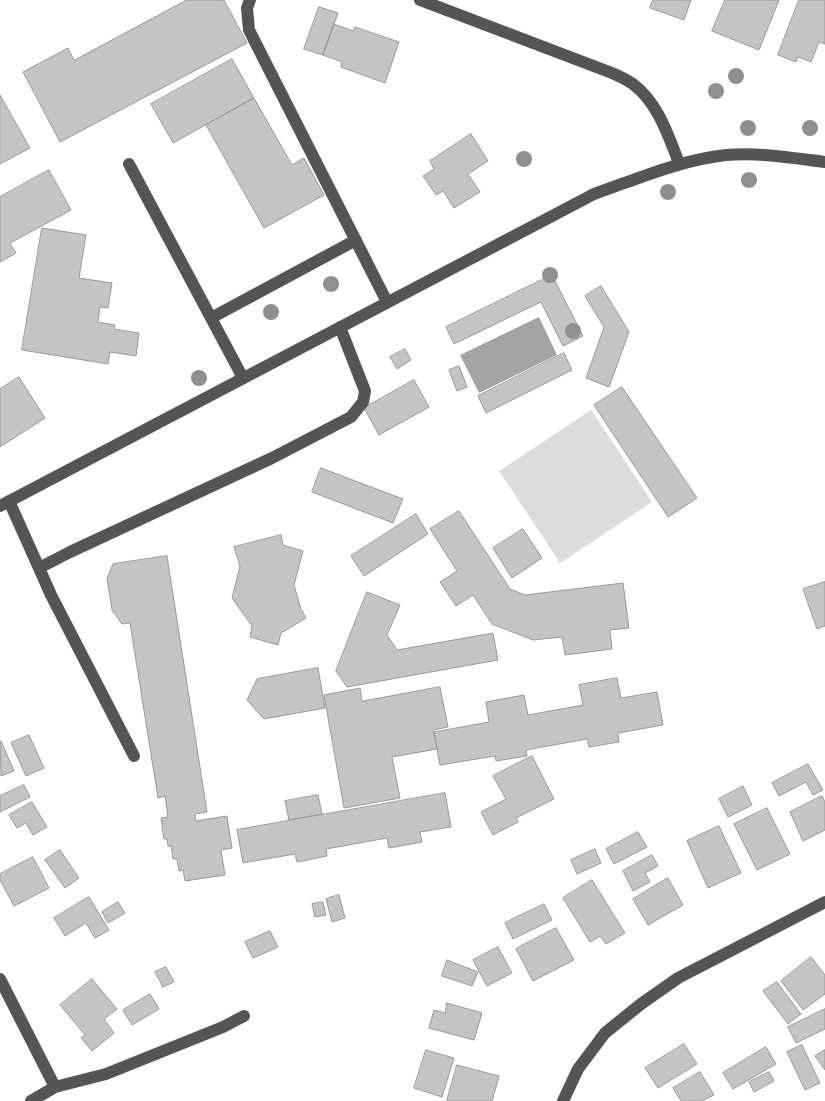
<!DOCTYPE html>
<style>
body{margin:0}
canvas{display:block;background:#fff}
</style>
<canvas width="825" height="1101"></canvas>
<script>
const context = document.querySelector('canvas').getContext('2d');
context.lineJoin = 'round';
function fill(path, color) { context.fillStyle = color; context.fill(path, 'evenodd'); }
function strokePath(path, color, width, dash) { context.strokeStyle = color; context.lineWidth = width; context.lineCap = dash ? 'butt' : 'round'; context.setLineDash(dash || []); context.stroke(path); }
fill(new Path2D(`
 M 591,410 L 652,502 L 560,563 L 499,471 Z`), '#dcdcdc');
fill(new Path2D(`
 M 539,317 L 557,355 L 479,393 L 460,355 Z`), '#a3a3a3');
const building = new Path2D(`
 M 187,0 L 224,0 L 247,43 L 60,142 L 23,72 L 68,48 L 74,60 Z
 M 653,0 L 691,0 L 684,20 L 650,8 Z
 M 725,0 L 779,0 L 759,50 L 712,31 Z
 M 799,0 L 825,0 L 825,44 L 819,42 L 811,62 L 798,57 L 796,62 L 778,55 Z
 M 319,7 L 338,13 L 323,55 L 304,49 Z
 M 334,24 L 353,31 L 355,27 L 399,42 L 385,83 L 341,67 L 342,62 L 323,55 Z
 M 232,59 L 254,98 L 173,143 L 151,104 Z
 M 0,95 L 30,148 L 0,164 Z
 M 254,98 L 292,165 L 304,158 L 324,195 L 264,228 L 206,125 Z
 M 471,134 L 488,161 L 468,174 L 480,192 L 454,208 L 443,191 L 436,195 L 423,176 L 434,169 L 430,161 Z
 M 49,170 L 71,210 L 10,243 L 16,253 L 0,262 L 0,197 Z
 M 42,228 L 86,235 L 79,278 L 112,283 L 108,308 L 100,307 L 98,322 L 115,325 L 114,329 L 139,333 L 136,356 L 110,352 L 108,364 L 22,350 Z
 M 552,275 L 583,336 L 563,346 L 541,302 L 454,344 L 446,327 Z
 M 601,286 L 629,332 L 609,387 L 586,378 L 604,327 L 585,296 Z
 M 405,349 L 411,360 L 397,369 L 390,357 Z
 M 564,353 L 572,370 L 486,413 L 478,396 Z
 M 459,366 L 467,387 L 457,391 L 449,370 Z
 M 19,377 L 45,418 L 0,447 L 0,389 Z
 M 414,380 L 429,407 L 379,435 L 364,408 Z
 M 622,387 L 697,498 L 668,517 L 594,405 Z
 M 321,468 L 403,499 L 393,523 L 312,492 Z
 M 459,511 L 510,589 L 525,595 L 623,583 L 629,628 L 610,630 L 612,649 L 565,655 L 562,637 L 533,640 L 492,624 L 473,595 L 456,606 L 440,582 L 457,571 L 430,529 Z
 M 416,514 L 428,534 L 364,576 L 351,556 Z
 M 523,529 L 542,558 L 512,578 L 493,548 Z
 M 281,535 L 283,545 L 303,551 L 294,585 L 301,609 L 306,618 L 281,633 L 278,645 L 250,637 L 252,626 L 232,598 L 240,566 L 234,547 Z
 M 167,556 L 207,812 L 195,814 L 196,821 L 227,816 L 232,848 L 221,850 L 225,875 L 185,881 L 183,870 L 179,871 L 177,859 L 173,859 L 171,846 L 168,846 L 167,839 L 164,839 L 161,818 L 168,817 L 165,796 L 158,798 L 130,623 L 122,624 L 112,610 L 107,578 L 113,564 Z
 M 825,582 L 825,626 L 817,629 L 803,589 Z
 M 367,592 L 400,605 L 387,635 L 397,650 L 493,633 L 498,660 L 347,687 L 336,671 Z
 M 318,668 L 325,708 L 264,719 L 247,700 L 257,679 Z
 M 617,678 L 621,698 L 657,692 L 663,725 L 618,733 L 619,742 L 589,747 L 587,739 L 526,750 L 527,756 L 496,761 L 495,756 L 440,765 L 434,732 L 489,722 L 486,702 L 524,695 L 528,715 L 583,705 L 579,685 Z
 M 440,687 L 448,727 L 433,730 L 437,749 L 392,757 L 400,798 L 344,808 L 324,695 L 360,688 L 362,701 Z
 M 29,735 L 44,768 L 26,776 L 11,743 Z
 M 1,741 L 14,771 L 1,776 L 0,742 Z
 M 532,756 L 554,799 L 516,818 L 518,822 L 493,835 L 481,812 L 506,799 L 493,776 Z
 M 808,764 L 823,790 L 813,795 L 806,782 L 779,796 L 772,783 Z
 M 24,785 L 30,797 L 0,812 L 0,796 Z
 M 743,786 L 752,805 L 728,817 L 719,799 Z
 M 445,793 L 451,827 L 420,832 L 422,842 L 389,848 L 387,838 L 326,849 L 327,856 L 297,862 L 295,854 L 243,863 L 237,830 Z
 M 318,795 L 322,814 L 289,820 L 285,801 Z
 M 822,796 L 825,802 L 825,830 L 803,841 L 790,812 Z
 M 32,802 L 47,827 L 33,835 L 26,823 L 17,828 L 9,815 Z
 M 767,808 L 790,854 L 757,870 L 734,824 Z
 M 719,826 L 741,873 L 708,888 L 687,841 Z
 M 638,832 L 647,847 L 614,864 L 606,849 Z
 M 595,849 L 601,863 L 577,874 L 571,860 Z
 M 60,850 L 79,878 L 65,888 L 45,860 Z
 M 652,855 L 658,866 L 645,873 L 650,882 L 633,891 L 623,871 Z
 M 33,857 L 49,888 L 14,906 L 0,880 L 0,874 Z
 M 668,878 L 683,905 L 648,925 L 633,899 Z
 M 592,880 L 625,933 L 606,944 L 600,936 L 590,942 L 563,898 Z
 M 339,895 L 345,918 L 332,922 L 326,899 Z
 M 89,897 L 109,930 L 95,938 L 86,923 L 65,936 L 54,918 Z
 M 118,902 L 125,913 L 108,923 L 102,912 Z
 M 323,902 L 326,915 L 315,917 L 312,904 Z
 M 544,904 L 552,920 L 513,939 L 505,923 Z
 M 556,928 L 574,960 L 533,981 L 516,949 Z
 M 270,931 L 278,947 L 253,958 L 245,942 Z
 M 498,947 L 512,973 L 487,986 L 473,960 Z
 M 811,957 L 825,975 L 825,994 L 803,1010 L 781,981 Z
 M 447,960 L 478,972 L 472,986 L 442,976 Z
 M 166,967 L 174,982 L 163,987 L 155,972 Z
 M 92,979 L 117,1009 L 104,1019 L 114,1033 L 92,1051 L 81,1038 L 85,1035 L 60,1005 Z
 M 777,982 L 801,1014 L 788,1024 L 763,991 Z
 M 150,994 L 159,1009 L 132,1025 L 123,1010 Z
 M 447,1003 L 482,1013 L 474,1040 L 429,1028 L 434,1010 L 445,1013 Z
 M 825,1009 L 825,1029 L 796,1043 L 788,1027 Z
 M 684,1044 L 697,1064 L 658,1088 L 645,1068 Z
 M 802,1045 L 820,1083 L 805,1090 L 787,1052 Z
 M 766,1047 L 776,1064 L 733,1089 L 723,1073 Z
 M 426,1050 L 454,1058 L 442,1097 L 414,1088 Z
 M 825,1050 L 825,1070 L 815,1056 Z
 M 457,1065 L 499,1076 L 492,1101 L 447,1101 Z
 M 700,1072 L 714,1095 L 702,1101 L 681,1101 L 673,1088 Z
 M 769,1072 L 774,1081 L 754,1092 L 749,1082 Z`);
fill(building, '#c4c4c4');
strokePath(building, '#999', 1);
strokePath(new Path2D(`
 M 250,0 L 247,8 L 249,30 L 387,302
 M 420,0 L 612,73 C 619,76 627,80 633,84 C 658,103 668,135 679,163
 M 129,164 L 243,378
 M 211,318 L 356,240
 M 9,501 L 39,568
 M 0,506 L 594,194 C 637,179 680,160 726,155 C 758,152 793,158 825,162
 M 134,756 L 51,595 L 39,568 L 70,552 L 272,458 L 351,417 L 363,402 L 365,391 L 340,327
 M 0,979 L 55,1087 L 106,1074 L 223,1027 L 244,1016
 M 31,1101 L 55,1087
 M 563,1101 L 578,1069 L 605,1033 L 641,1004 L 678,978 L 825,902`), '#555', 12);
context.fillStyle = '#8f8f8f';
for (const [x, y] of [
 [736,76],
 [716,91],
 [748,128],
 [810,128],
 [524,159],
 [749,180],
 [668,192],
 [550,275],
 [331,284],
 [271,312],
 [573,331],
 [199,378]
]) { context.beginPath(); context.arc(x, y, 8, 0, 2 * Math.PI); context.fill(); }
</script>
